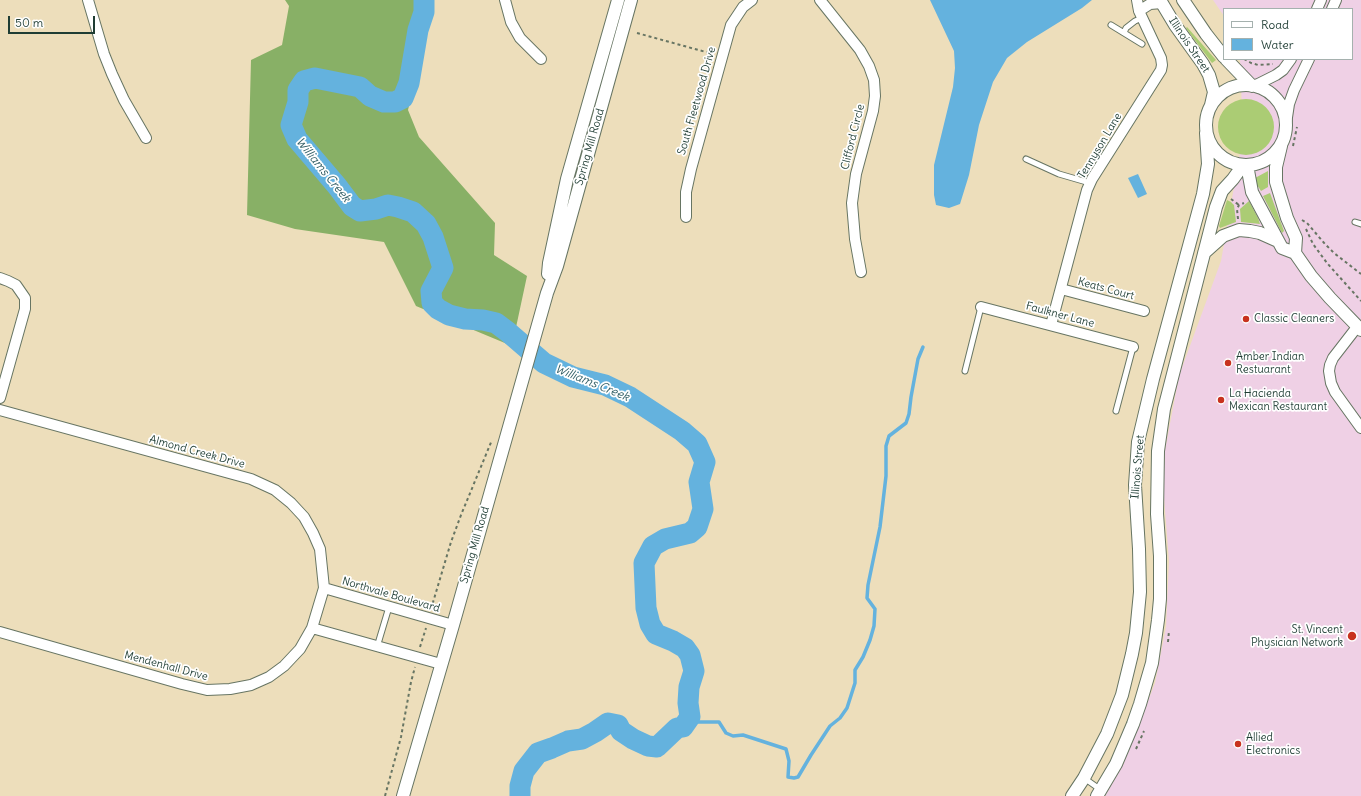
<!DOCTYPE html>
<html>
<head>
<meta charset="utf-8">
<style>
  body { margin:0 }
  #map { position:relative; width:1361px; height:796px; overflow:hidden; background:#eddebb; font-family:Delius,sans-serif }
  canvas { display:block }
  .legend { position:absolute; left:1223px; top:8px; width:130px; height:52px; box-sizing:border-box; background:#fff; border:1px solid #a5b1ae; margin:0; padding:5px 7px; list-style:none; font-size:12px; color:#1f3d34 }
  .legend li { display:flex; align-items:center; gap:8px; height:20px }
  .legend b { width:20px; border:1px solid #a5b1ae }
  .scale { position:absolute; left:8px; top:16px; width:87px; height:18px; box-sizing:border-box; border:2px solid #1f3d34; border-top:0; padding-left:5px; font-size:12px; line-height:14px; white-space:nowrap; color:#1f3d34; -webkit-text-stroke:3px #fff; paint-order:stroke }
</style>
</head>
<body>
<div id="map">
<canvas width="1361" height="796"></canvas>
<ul class="legend">
<li><b style="height:5px;background:#fff"></b>Road</li>
<li><b style="height:11px;background:#64b2de"></b>Water</li>
</ul>
<div class="scale">50 m</div>
</div>
<script>
const ctx = document.querySelector('canvas').getContext('2d');
ctx.lineJoin = 'round';
function paint(path, color) { ctx.fillStyle = color; ctx.fill(path, 'evenodd'); }
const poly = rows => new Path2D(rows.map(r => 'M' + r).join(''));
function strokePath(path, color, width, dash) { ctx.strokeStyle = color; ctx.lineWidth = width; ctx.lineCap = dash ? 'butt' : 'round'; ctx.setLineDash(dash || []); ctx.stroke(path); }
function drawText(font, color, halo, rows, align = 'center') {
  ctx.font = font + ' Delius,sans-serif'; ctx.lineWidth = 3.5; ctx.setLineDash([]); ctx.textBaseline = 'middle'; ctx.strokeStyle = halo; ctx.fillStyle = color; for (const [text, x, y, turn = 0] of rows) {
    ctx.save(); ctx.translate(x, y); ctx.rotate((+turn || 0) * Math.PI / 180); ctx.textAlign = isNaN(turn) ? turn : align; if (halo) ctx.strokeText(text, 0, 0); ctx.fillText(text, 0, 0); ctx.restore();
  }
}
const built = poly([
  [1213,0,1361,0,1361,796,1105,796,1123,765,1155,683,1166,627,1169,561,1163,485,1165,450,1179,376,1221,261,1243,136,1240,59,1352,59,1352,9,1224,9,1224,16]
]);
const green = poly([
  [1187,27,1216,60,1212,63,1188,31,1186,28],
  '1218 127a28 28 0 1 1 56 0a28 28 0 1 1-56 0Z',
  [1268,171,1268,187,1261,191,1254,180,1255,178],
  [1270,193,1284,231,1282,233,1263,196],
  [1227,200,1231,202,1234,205,1236,222,1220,228,1219,226],
  [1249,201,1258,218,1260,224,1241,222,1240,209]
]);
const forest = poly([
  [285,0,430,0,432,12,408,110,419,137,495,223,494,255,527,276,512,346,416,306,384,242,295,229,247,215,251,60,282,45,289,6]
]);
const water = poly([
  [930,0,1092,0,1082,8,1027,42,1007,58,993,82,979,125,969,175,960,204,949,208,936,205,934,195,934,165,953,87,955,68,954,51],
  [1138,174,1147,194,1138,198,1128,178]
]);
const stream = poly([
  [686,722,719,722,726,733,733,736,743,735,786,749,789,761,788,777,794,778,798,777,811,755,830,726,840,718,847,708,855,683,855,670,863,657,870,640,874,626,875,609,867,598,868,585,880,527,886,476,886,446,889,436,906,423,909,414,911,397,918,359,923,347]
]);
const river = poly([
  [424,0,424,12,418,30,409,83,403,98,395,102,384,102,370,96,360,87,315,78,304,81,298,90,298,102,291,125,297,139,337,186,352,206,360,211,376,209,388,205,398,207,413,212,426,224,433,237,443,268,431,291,432,303,438,309,449,315,465,319,483,320,496,323,508,332,544,363,573,377,605,385,630,397,682,431,697,444,705,462,699,482,703,509,697,527,690,533,665,539,653,546,644,563,646,608,650,624,656,634,673,641,685,648,690,655,694,671,689,687,688,703,690,717,683,727,677,728,657,747,648,746,633,739,621,731,618,725,608,723,595,732,582,739,568,741,552,748,538,753,524,771,520,786,520,796]
]);
const path = poly([
  [637,33,713,54],
  [1244,59,1251,63,1258,65,1273,64],
  [1293,146,1297,127],
  [1231,199,1239,205],
  [1238,219,1237,209,1239,205,1244,203],
  [1302,220,1307,223,1325,244,1334,253,1361,274],
  [1306,229,1313,244,1327,263,1361,301],
  [431,609,451,542,461,515,492,440],
  [1168,642,1169,631],
  [420,647,426,628],
  [1136,749,1144,731],
  [385,796,401,737,411,682,415,667]
]);
const service = poly([
  [1111,25,1142,44],
  [1124,33,1126,28,1135,21,1142,18],
  [1026,159,1059,174,1090,183],
  [1355,222,1361,224],
  [965,371,981,307],
  [1116,411,1133,347],
  [377,647,389,607],
  [1084,778,1101,790]
]);
const minor = poly([
  [88,0,104,54,112,74,124,100,146,138],
  [505,0,511,22,520,38,541,59],
  [820,0,860,50,869,66,874,80,875,96,873,111,856,174,852,203,855,239,861,272],
  [1317,9,1321,0],
  [1332,9,1336,0],
  [1139,11,1150,4,1162,3],
  [1254,86,1276,75,1283,70,1291,59],
  [1286,124,1289,104,1294,90,1309,59],
  [686,217,686,192,691,169,731,25,743,7,752,0],
  [0,278,8,281,16,285,25,298,25,309,0,398],
  [1061,289,1144,311],
  [981,307,1133,347],
  [1051,325,1087,190,1092,179,1161,70,1162,65,1161,58,1139,11,1137,0],
  [1357,327,1333,358,1330,365,1329,371,1331,383,1335,392,1361,428],
  [0,410,251,479,275,490,291,503,304,517,313,533,320,549,324,588,312,628,300,649,284,666,269,677,251,685,230,689,207,690,182,684,0,632],
  [324,588,453,625],
  [312,628,441,664]
]);
const tertiary = poly([
  [1160,0,1175,25,1203,64,1209,75,1214,92,1211,105],
  [1183,0,1206,34,1224,57],
  [1226,59,1252,86],
  '1206 125a40 40 0 1 1 80 0a40 40 0 1 1-80 0Z',
  [1281,146,1276,167,1276,182,1287,218,1296,238,1295,253],
  [1247,165,1252,192,1282,248,1295,253,1311,276,1330,298,1361,330],
  [1204,253,1223,236,1239,230,1250,231,1260,233,1278,241],
  [548,274,549,263,567,179,618,0],
  [403,796,453,625,547,293,557,266,631,0],
  [1072,796,1084,778,1107,734,1122,695,1132,654,1136,633,1140,592,1139,549,1135,485,1138,442,1153,379,1203,194,1208,164,1206,133],
  [1097,796,1116,764,1133,724,1140,704,1152,663,1158,620,1160,599,1160,556,1157,514,1158,451,1164,409,1216,207,1222,191,1233,179,1243,165]
]);
const markers = [
  [1246,319,4,"#c8321e"],
  [1228,363,4,"#c8321e"],
  [1221,400,4,"#c8321e"],
  [1352,636,5,"#c8321e"],
  [1238,744,4,"#c8321e"]
];
const streetNames = [
  ["Illinois Street",1189,45,56],
  ["South Fleetwood Drive",697,101,-74],
  ["Clifford Circle",853,137,-76],
  ["Tennyson Lane",1100,146,-59],
  ["Spring Mill Road",590,147,-74],
  ["Keats Court",1106,289,15],
  ["Faulkner Lane",1060,315,15],
  ["Almond Creek Drive",197,452,15],
  ["Illinois Street",1138,467,-85],
  ["Spring Mill Road",475,545,-74],
  ["Northvale Boulevard",391,595,16],
  ["Mendenhall Drive",166,666,15]
];
const poiNames = [
  ["Classic Cleaners",1254,319],
  ["Amber Indian",1236,357],
  ["Restuarant",1236,370],
  ["La Hacienda",1229,394],
  ["Mexican Restaurant",1229,407],
  ["St. Vincent",1343,630,"right"],
  ["Physician Network",1343,643,"right"],
  ["Allied",1246,738],
  ["Electronics",1246,751]
];
const waterNames = [
  ["Williams Creek",323,170,51],
  ["Williams Creek",592,383,22]
];
paint(built, '#efd0e5');
paint(green, '#abcc74');
paint(forest, '#88b066');
paint(water, '#64b2de');
strokePath(stream, '#64b2de', 3.5);
strokePath(river, '#64b2de', 21);
strokePath(service, '#677563', 7);
strokePath(minor, '#677563', 12);
strokePath(tertiary, '#677563', 14);
strokePath(path, '#677563', 2, [3, 3]);
strokePath(service, '#fff', 5);
strokePath(minor, '#fff', 10);
strokePath(tertiary, '#fff', 12);
for (const [x, y, r, color] of markers) { const dot = new Path2D(); dot.arc(x, y, r, 0, 2 * Math.PI); ctx.fillStyle = color; ctx.fill(dot); strokePath(dot, '#fff', 1.5); }
drawText('11px', '#1f3d34', '#fff', streetNames);
drawText('11px', '#1f3d34', '#fff', poiNames, 'left');
drawText('italic 12px', '#346067', '#fff', waterNames);
</script>
</body>
</html>
